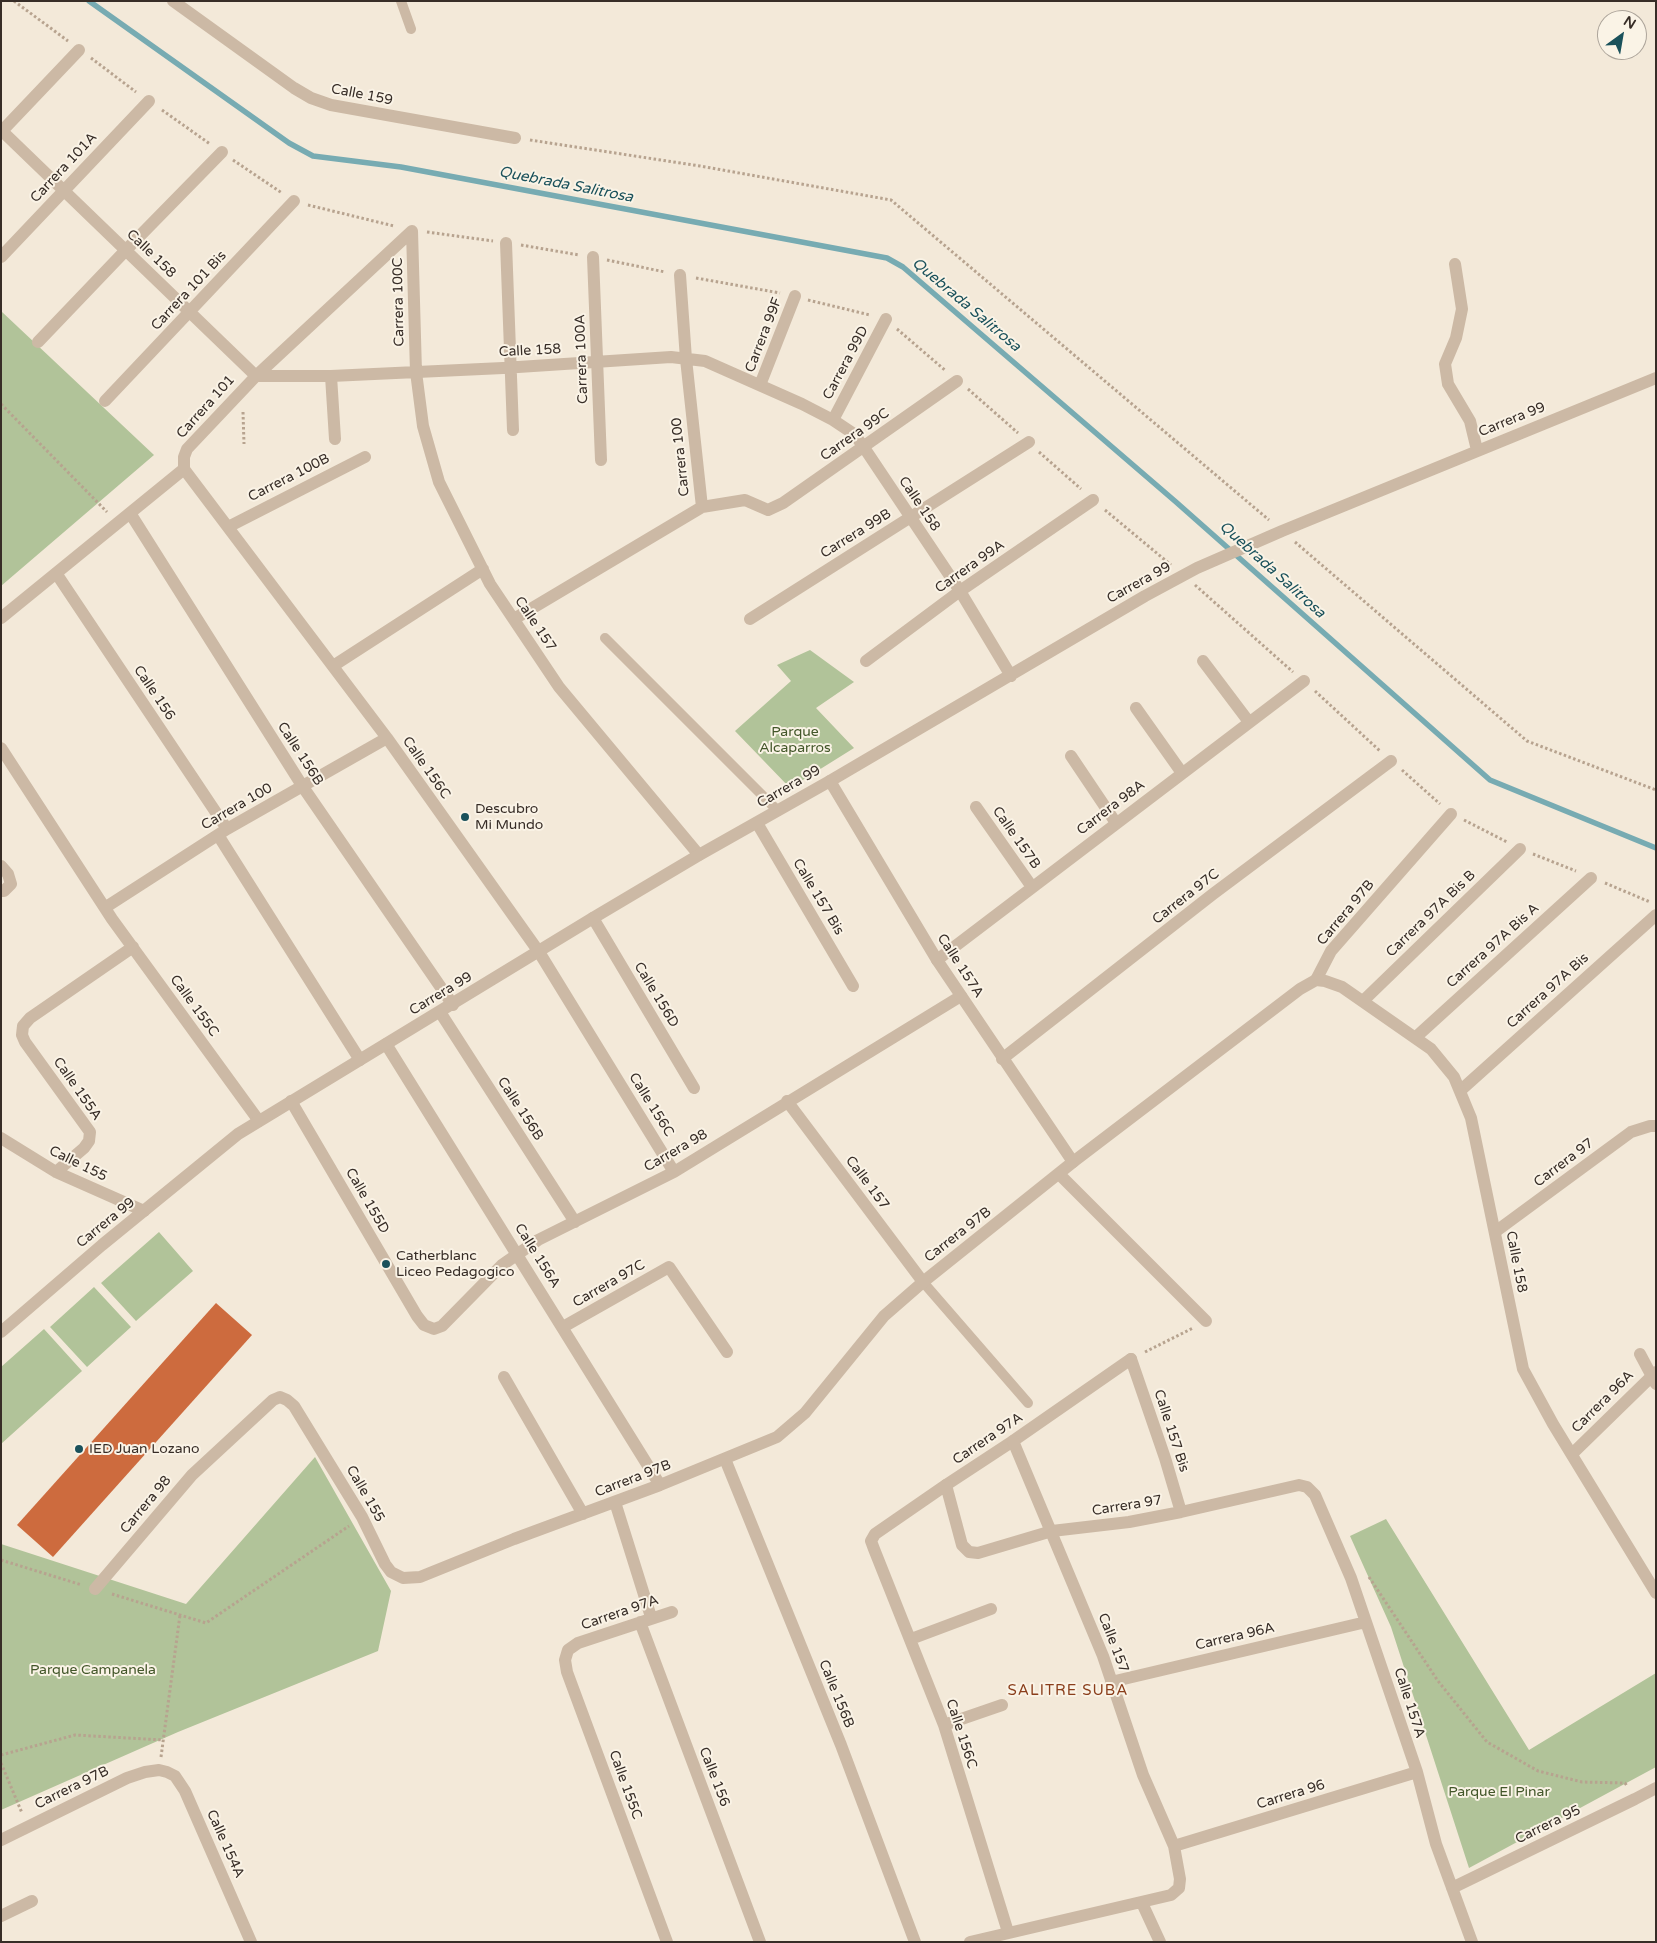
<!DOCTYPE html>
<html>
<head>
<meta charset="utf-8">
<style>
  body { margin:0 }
  #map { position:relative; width:1657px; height:1943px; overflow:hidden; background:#f3e9d9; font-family:"Varela Round",sans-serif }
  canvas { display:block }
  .frame { position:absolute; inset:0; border:2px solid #372d27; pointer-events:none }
  .north { position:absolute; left:1597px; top:10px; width:50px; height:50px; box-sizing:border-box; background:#faf3e6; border:1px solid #aca49a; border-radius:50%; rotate:32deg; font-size:14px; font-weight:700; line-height:20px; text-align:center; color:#372d27 }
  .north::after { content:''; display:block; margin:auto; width:18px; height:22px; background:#1a515b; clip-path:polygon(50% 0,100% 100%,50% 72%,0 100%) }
</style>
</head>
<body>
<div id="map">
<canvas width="1657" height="1943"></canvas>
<div class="frame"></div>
<div class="north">N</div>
</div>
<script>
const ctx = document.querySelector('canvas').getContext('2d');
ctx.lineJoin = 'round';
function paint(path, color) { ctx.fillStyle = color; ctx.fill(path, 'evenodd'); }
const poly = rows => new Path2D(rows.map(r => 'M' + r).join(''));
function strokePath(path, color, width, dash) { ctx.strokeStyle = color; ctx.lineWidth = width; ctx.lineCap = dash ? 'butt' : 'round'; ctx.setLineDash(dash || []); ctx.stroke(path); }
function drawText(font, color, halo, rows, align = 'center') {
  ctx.font = font + ' "Varela Round",sans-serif'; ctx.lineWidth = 4; ctx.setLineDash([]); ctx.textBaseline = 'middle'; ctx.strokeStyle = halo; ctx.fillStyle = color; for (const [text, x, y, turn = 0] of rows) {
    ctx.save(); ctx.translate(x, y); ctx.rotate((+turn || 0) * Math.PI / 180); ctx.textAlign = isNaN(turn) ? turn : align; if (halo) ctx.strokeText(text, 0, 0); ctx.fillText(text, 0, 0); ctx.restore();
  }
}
const green = poly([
  [1,311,154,455,1,586],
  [810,650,854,682,816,708,854,748,790,788,735,731,791,681,777,665],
  [159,1232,193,1271,136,1321,101,1283],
  [94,1287,131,1327,87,1367,50,1327],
  [44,1329,82,1371,1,1444,1,1367],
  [315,1457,391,1591,378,1651,178,1732,1,1810,1,1544,186,1604],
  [1386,1519,1529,1750,1656,1673,1656,1767,1469,1868,1391,1627,1350,1536]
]);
const stream = poly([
  [89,1,289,143,313,156,401,167,887,258,903,267,1176,502,1490,780,1656,848]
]);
const building = poly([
  [216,1303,252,1335,53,1557,17,1525]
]);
const path = poly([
  [14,1,68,41],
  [91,58,136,92],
  [162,110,210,144],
  [530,140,700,166,891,200,1269,520],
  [233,160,282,193],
  [308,205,394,226],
  [427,232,493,241],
  [521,245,579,255],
  [607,260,665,272],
  [696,278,780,293],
  [808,300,870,315],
  [897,329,946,371],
  [968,389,1018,433],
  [1,404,107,512],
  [243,412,244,444],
  [1039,452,1081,489],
  [1105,510,1171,565],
  [1295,542,1527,741,1656,790],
  [1195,585,1293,672],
  [1315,691,1380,751],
  [1402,770,1440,804],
  [1464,820,1507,842],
  [1533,854,1576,871],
  [1605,883,1650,902],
  [1145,1352,1193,1328],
  [1,1560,82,1585],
  [1369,1577,1438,1681,1487,1742,1538,1771,1582,1782,1625,1783,1627,1786],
  [112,1594,206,1623,349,1526],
  [1,1755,75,1735,163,1740],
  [161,1757,180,1615],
  [1,1763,22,1813]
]);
const service = poly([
  [401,1,411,29],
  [605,638,778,811],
  [923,1282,1028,1403]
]);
const pedestrian = poly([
  [946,1485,1013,1441,1131,1359],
  [1,1916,32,1901]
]);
const minor = poly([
  [173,1,294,88,311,98,331,105,515,138],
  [1,130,256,376,331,376,503,368,671,357,705,361,802,404,833,420,854,434,863,446,960,591,1011,676],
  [1,132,79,50],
  [412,231,416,372,423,426,439,482,490,584,559,687,699,855],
  [506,243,513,430],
  [1,257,149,101],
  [593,257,601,460],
  [1455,264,1462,309,1456,338,1445,364,1448,384,1470,421,1477,450],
  [680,275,686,359,702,507],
  [38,342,126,250,222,152],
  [331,376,335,439],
  [760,385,795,296],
  [105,401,294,201],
  [833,420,886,319],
  [184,469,387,738,539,952,674,1172],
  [184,469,184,457,187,449,256,376,412,231],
  [130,513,303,787,453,1005],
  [228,527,365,457],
  [56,573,227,829],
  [1,618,184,469],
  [514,619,702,507,745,500,768,510,783,503,957,381],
  [750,619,1029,442],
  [866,661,960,591,1093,500],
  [1203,661,1249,722],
  [333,666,483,569],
  [1136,708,1182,773],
  [1,748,112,919,259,1121],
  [1071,756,1116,823],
  [830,781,1145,596,1197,568,1282,531,1656,378],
  [976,807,1032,887],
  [757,823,853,986],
  [218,835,360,1060],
  [1,866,8,874,11,884,4,891,1,891],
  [106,907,227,829,387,738],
  [593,918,694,1088],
  [937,960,1304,681],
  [1316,980,1331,951,1451,814],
  [1363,1001,1520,849],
  [440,1012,575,1222],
  [1416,1037,1591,878],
  [386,1044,660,1485],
  [1002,1059,1213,894,1391,761],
  [1461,1090,1656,915],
  [291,1101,417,1316,424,1325,434,1329,442,1326,502,1265,538,1240,674,1172,961,996],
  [787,1101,923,1282],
  [1,1138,56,1172,144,1211],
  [56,1172,84,1148,89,1141,90,1132,25,1042,22,1035,23,1026,30,1018,133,947],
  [1059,1174,1206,1321],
  [1495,1232,1631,1132,1650,1126,1656,1126],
  [563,1327,669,1267,727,1352],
  [1640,1354,1656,1384],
  [1131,1359,1165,1458,1181,1512],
  [504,1377,583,1514],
  [1572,1454,1656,1372],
  [725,1459,841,1745,915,1942],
  [615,1502,651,1617],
  [95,1589,192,1475,273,1400,280,1397,287,1400,294,1406,362,1517,385,1564,391,1572,403,1578,420,1577,514,1539,660,1485,777,1437,805,1413,884,1316,923,1282,1073,1162],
  [640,1622,760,1942],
  [911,1639,991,1609],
  [1111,1682,1366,1622],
  [944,1725,1002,1705],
  [1174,1846,1417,1772],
  [1452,1888,1635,1799,1656,1788],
  [1142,1903,1160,1942],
  [1008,1932,944,1725,874,1549,871,1541,875,1534,946,1485,962,1545,969,1552,978,1553,1052,1531,1129,1522,1181,1512,1299,1485,1307,1487,1315,1495,1351,1578,1417,1772,1436,1844,1472,1942],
  [667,1942,567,1672,565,1660,568,1650,578,1643,672,1612],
  [970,1942,1171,1895,1179,1888,1180,1879,1174,1846,1143,1775,1103,1656,1013,1441]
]);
const tertiary = poly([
  [1,1332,102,1245,238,1134,593,918,699,855,830,781,937,960,1073,1162,1300,989,1316,980,1325,981,1342,987,1431,1049,1454,1077,1471,1118,1523,1369,1553,1424,1656,1593],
  [1,1840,127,1778,145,1772,159,1770,167,1772,175,1776,185,1791,251,1942]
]);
const markers = [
  [465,817,5,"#1a515b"],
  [386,1264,5,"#1a515b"],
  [79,1449,5,"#1a515b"]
];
const streetNames = [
  ["Calle 159",362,95,11],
  ["Carrera 101A",64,168,-47],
  ["Calle 158",151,254,44],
  ["Carrera 101 Bis",189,291,-47],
  ["Carrera 100C",399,302,-91],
  ["Carrera 99F",764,335,-69],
  ["Calle 158",530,351,-3],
  ["Carrera 100A",582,359,-92],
  ["Carrera 99D",846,363,-62],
  ["Carrera 101",206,407,-48],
  ["Carrera 99",1512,420,-22],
  ["Carrera 99C",855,435,-35],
  ["Carrera 100",681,457,-96],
  ["Carrera 100B",289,478,-27],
  ["Calle 158",919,504,56],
  ["Carrera 99B",856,534,-32],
  ["Carrera 99A",970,567,-35],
  ["Carrera 99",1139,583,-29],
  ["Calle 157",535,624,56],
  ["Calle 156",154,693,56],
  ["Calle 156B",300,754,57],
  ["Calle 156C",426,768,55],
  ["Carrera 99",789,787,-30],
  ["Carrera 100",237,807,-30],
  ["Carrera 98A",1111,808,-37],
  ["Calle 157B",1016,838,55],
  ["Calle 157 Bis",818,897,59],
  ["Carrera 97C",1186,897,-38],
  ["Carrera 97B",1346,913,-50],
  ["Carrera 97A Bis B",1431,914,-44],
  ["Carrera 97A Bis A",1493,946,-42],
  ["Calle 157A",960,966,57],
  ["Carrera 97A Bis",1548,991,-42],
  ["Carrera 99",441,994,-31],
  ["Calle 156D",656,995,59],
  ["Calle 155C",194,1006,54],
  ["Calle 155A",77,1089,55],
  ["Calle 156C",651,1105,58],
  ["Calle 156B",520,1109,57],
  ["Carrera 98",676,1151,-30],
  ["Carrera 97",1564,1163,-37],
  ["Calle 155",78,1164,26],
  ["Calle 157",867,1183,53],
  ["Calle 155D",367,1201,60],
  ["Carrera 99",106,1223,-39],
  ["Carrera 97B",958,1235,-38],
  ["Calle 156A",537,1256,58],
  ["Calle 158",1516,1262,79],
  ["Carrera 97C",609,1284,-30],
  ["Carrera 96A",1603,1402,-45],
  ["Calle 157 Bis",1171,1431,72],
  ["Carrera 97A",988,1439,-34],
  ["Carrera 97B",633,1479,-21],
  ["Calle 155",365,1494,60],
  ["Carrera 98",146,1505,-50],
  ["Carrera 97",1127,1506,-9],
  ["Carrera 97A",620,1613,-19],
  ["Carrera 96A",1235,1637,-13],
  ["Calle 157",1113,1643,69],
  ["Calle 156B",836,1694,68],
  ["Calle 157A",1409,1703,72],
  ["Calle 156C",961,1734,72],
  ["Calle 156",714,1777,69],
  ["Calle 155C",625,1785,70],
  ["Carrera 97B",72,1788,-26],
  ["Carrera 96",1291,1795,-17],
  ["Carrera 95",1548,1825,-26],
  ["Calle 154A",225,1844,66]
];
const parkNames = [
  ["Parque",795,732],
  ["Alcaparros",795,748],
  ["Parque Campanela",93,1670],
  ["Parque El Pinar",1499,1792]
];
const poiNames = [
  ["Descubro",475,809],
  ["Mi Mundo",475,825],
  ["Catherblanc",396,1256],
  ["Liceo Pedagogico",396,1272],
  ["IED Juan Lozano",89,1449]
];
const waterNames = [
  ["Quebrada Salitrosa",566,185,11],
  ["Quebrada Salitrosa",966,305,40],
  ["Quebrada Salitrosa",1272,570,42]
];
const neighbourhoodNames = [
  ["SALITRE SUBA",1068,1691]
];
paint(green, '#b1c399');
strokePath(stream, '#77abb2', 5.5);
paint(building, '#cd6b3e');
strokePath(path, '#b7a38f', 3, [2.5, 2.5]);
strokePath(service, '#ccb9a5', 10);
strokePath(pedestrian, '#ccb9a5', 12);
strokePath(minor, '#ccb9a5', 12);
strokePath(tertiary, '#ccb9a5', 12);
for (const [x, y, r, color] of markers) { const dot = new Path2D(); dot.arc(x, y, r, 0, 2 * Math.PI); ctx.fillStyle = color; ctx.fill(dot); strokePath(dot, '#faf3e6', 2); }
drawText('14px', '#372d27', '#faf3e6', streetNames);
drawText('14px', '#425629', '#faf3e6', parkNames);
drawText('14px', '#372d27', '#faf3e6', poiNames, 'left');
drawText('italic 15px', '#1a515b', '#faf3e6', waterNames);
ctx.letterSpacing = '1px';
drawText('15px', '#8a3e1b', '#faf3e6', neighbourhoodNames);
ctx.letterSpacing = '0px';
</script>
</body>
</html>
